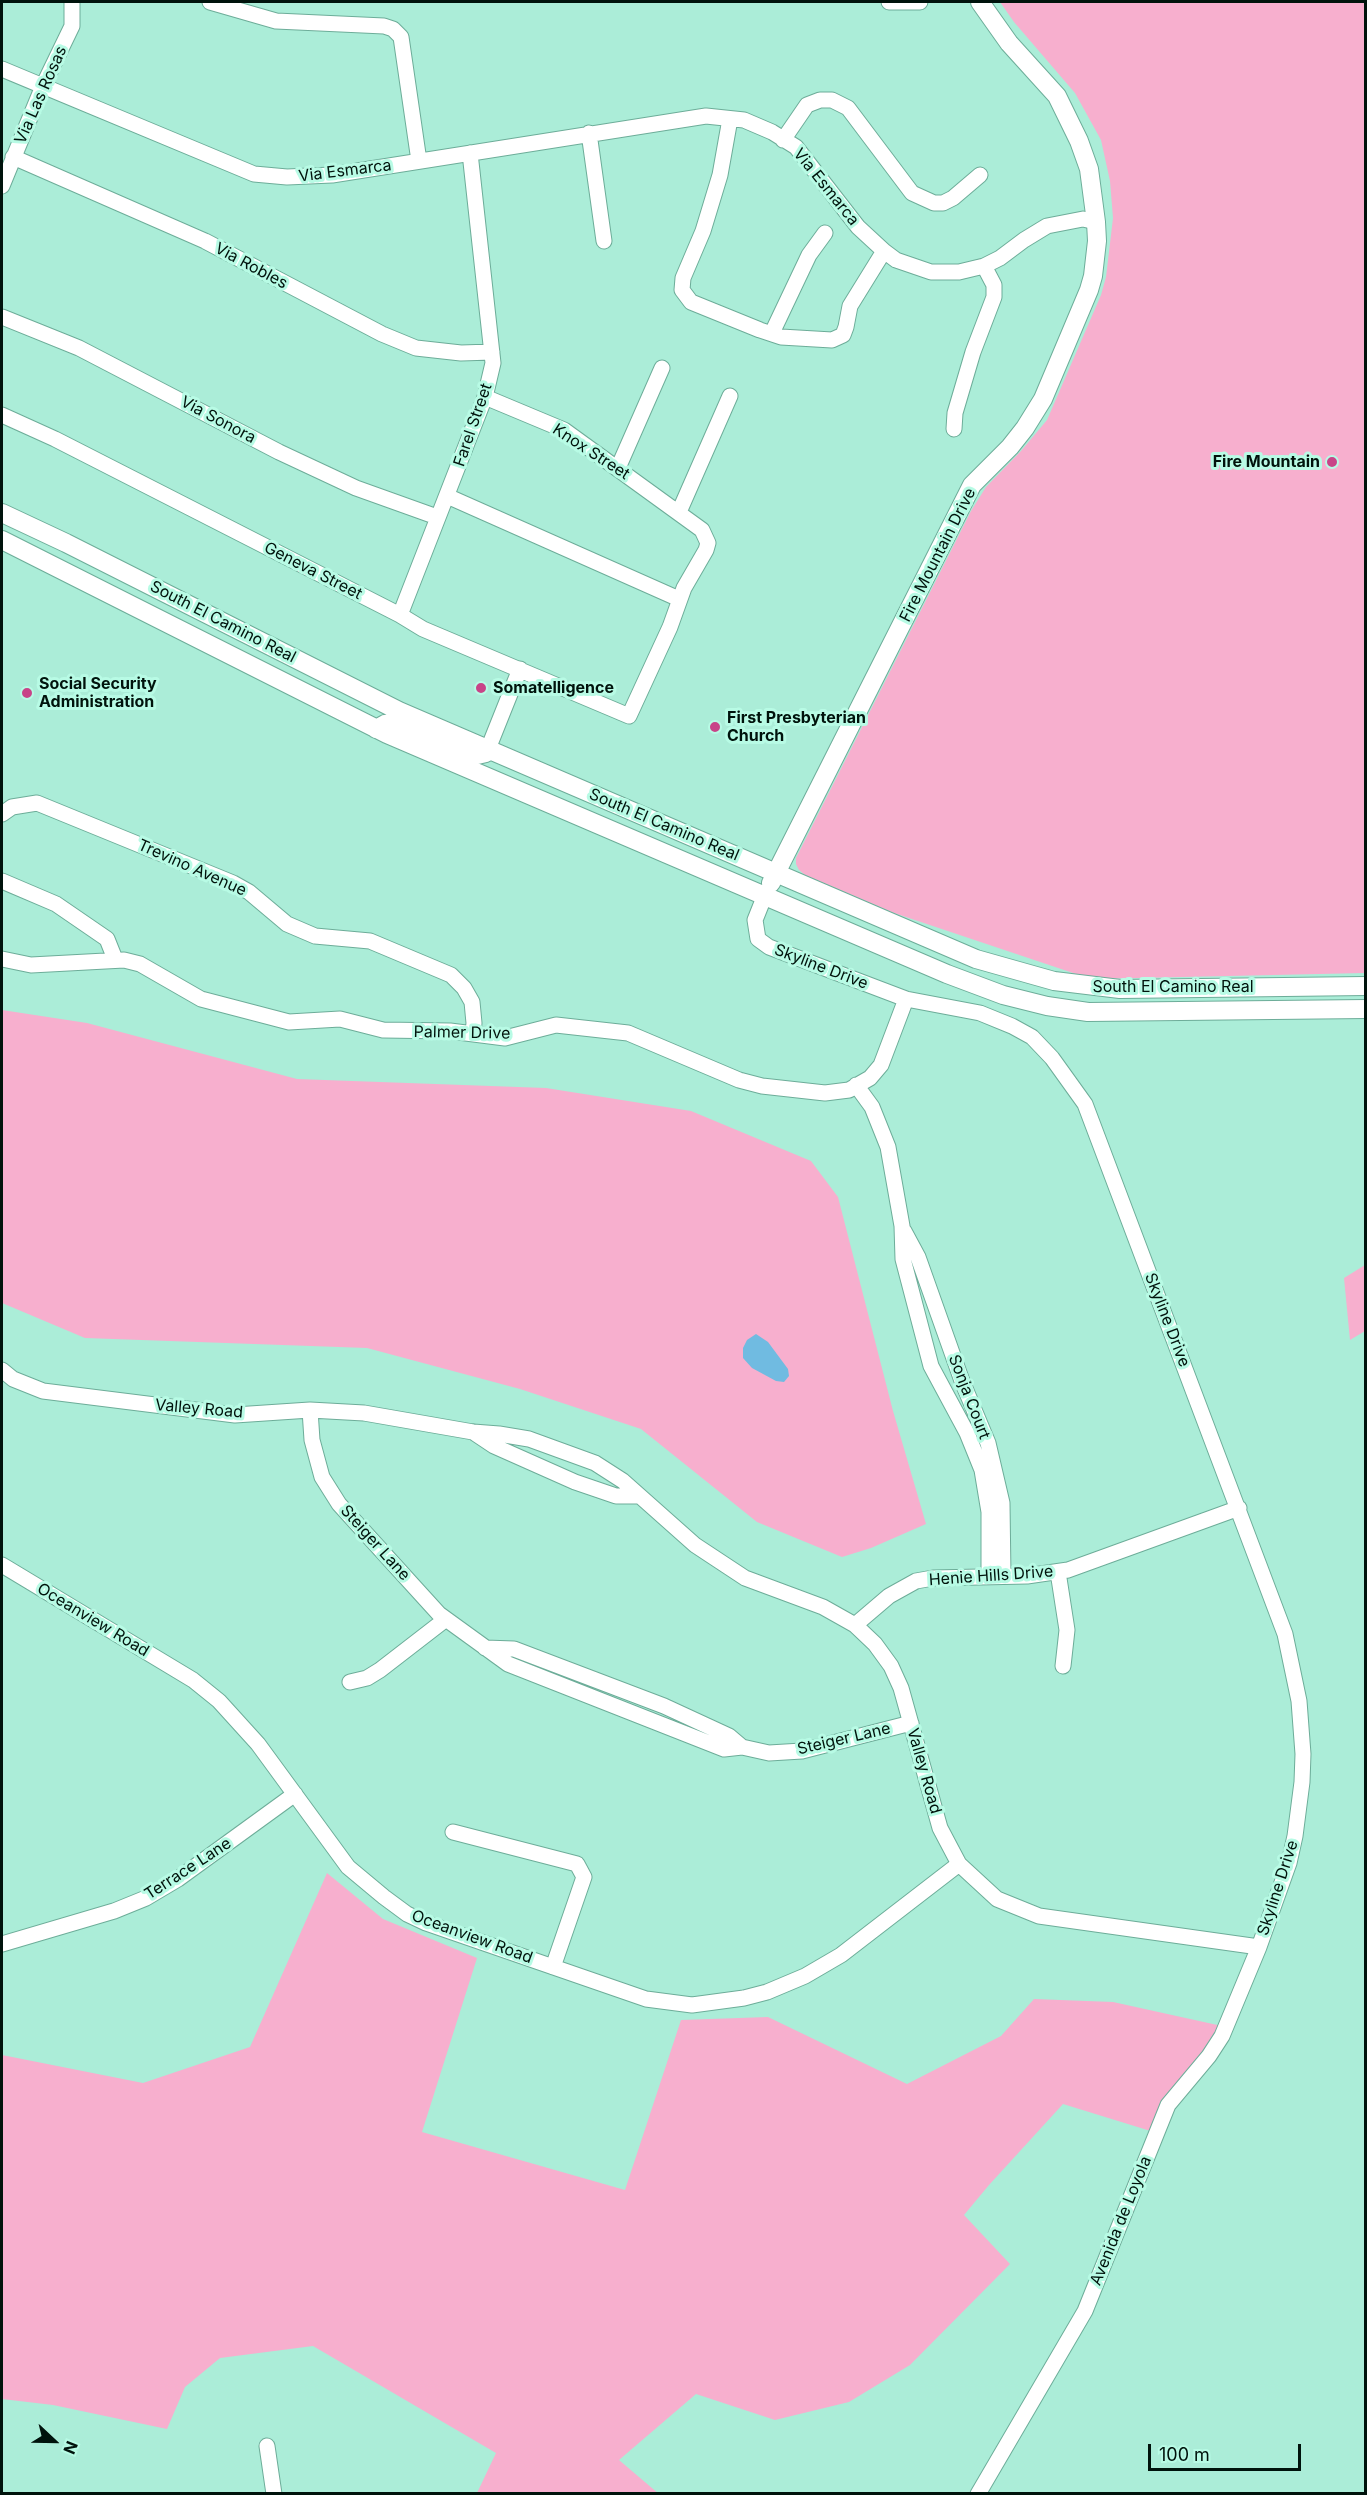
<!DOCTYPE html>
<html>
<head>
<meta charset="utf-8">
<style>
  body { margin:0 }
  #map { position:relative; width:1367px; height:2495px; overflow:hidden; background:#abedd8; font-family:Inter,sans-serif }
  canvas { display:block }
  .frame { position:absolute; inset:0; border:3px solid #00130c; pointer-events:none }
  .north { position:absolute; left:24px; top:2411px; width:60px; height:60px; -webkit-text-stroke:4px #b8fbe5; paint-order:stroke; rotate:112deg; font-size:16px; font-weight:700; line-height:24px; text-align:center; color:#00130c }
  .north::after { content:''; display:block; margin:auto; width:21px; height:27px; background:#00130c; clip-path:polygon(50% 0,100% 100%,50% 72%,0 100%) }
  .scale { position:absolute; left:1148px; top:2444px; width:153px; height:27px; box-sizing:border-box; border:3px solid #00130c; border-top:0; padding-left:8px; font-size:18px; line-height:21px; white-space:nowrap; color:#00130c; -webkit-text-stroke:4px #b8fbe5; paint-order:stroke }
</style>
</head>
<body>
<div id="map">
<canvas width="1367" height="2495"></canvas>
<div class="frame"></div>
<div class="north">N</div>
<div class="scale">100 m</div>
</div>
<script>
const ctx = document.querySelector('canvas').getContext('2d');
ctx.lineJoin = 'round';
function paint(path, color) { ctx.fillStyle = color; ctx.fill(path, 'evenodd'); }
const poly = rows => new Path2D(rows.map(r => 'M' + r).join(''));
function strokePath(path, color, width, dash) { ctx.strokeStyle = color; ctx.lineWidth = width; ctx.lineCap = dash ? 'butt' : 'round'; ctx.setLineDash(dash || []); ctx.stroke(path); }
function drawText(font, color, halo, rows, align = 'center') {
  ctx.font = font + ' Inter,sans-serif'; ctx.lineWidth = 6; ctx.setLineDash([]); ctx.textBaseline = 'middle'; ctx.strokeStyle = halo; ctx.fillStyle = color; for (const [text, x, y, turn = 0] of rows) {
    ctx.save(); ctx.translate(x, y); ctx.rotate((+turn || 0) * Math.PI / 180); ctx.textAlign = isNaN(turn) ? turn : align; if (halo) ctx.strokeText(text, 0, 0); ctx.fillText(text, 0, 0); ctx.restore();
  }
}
const green = poly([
  [1000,2,1365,2,1365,973,1091,979,894,913,805,875,799,870,796,864,796,858,971,511,986,487,1021,451,1047,420,1101,295,1106,277,1113,218,1110,181,1101,140,1075,93,1014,22],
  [2,1010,87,1023,297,1079,546,1088,691,1111,811,1161,838,1197,893,1411,926,1524,871,1548,842,1557,757,1522,641,1429,520,1389,367,1348,85,1338,2,1303],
  [1365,1265,1365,1331,1350,1340,1344,1278],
  [327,1873,383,1919,477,1958,422,2132,625,2190,681,2020,768,2017,907,2084,1001,2036,1034,1999,1113,2002,1231,2028,1157,2133,1063,2104,989,2185,964,2215,1010,2264,910,2365,849,2402,775,2420,696,2394,619,2460,659,2494,477,2493,496,2453,313,2346,220,2358,185,2387,167,2429,53,2405,2,2399,2,2055,143,2083,250,2047]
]);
const water = poly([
  [756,1334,768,1342,788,1369,789,1376,784,1382,776,1381,752,1368,743,1358,743,1348,747,1340]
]);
const minor = poly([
  [210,2,276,21,384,26,393,29,401,37,419,161],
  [889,2,920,2],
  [2,69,254,174,287,177,332,175,706,116,744,120,772,132,796,147,858,227,884,251,896,260,931,272,959,272,984,266,1000,258,1024,240,1047,226,1083,219,1096,222],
  [730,119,720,175,703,231,683,278,682,290,691,302,760,330,781,337,832,340,843,335,846,327,850,306,884,251],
  [589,133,604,241],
  [783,140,807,105,820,100,832,100,848,108,912,193,934,203,943,203,953,198,980,175],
  [13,157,205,241,382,334,416,348,461,353,492,352],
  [2,186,43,86,72,26,72,2],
  [2,317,79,348,279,452,356,488,437,517],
  [772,333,809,255,825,233],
  [2,415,55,439,400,615,423,629,629,716,670,627,684,588,706,550,708,543,702,530,564,430,485,397],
  [954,429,955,413,973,352,994,297,994,285,984,266],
  [618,468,662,368],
  [447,496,679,599],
  [679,512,730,396],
  [400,615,485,397,493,363,470,153],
  [488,749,520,669],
  [2,814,12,807,37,803,233,883,249,892,287,924,315,936,370,941,451,975,464,988,472,1002,474,1023,473,1034],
  [2,881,56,904,107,939,115,959],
  [765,895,755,920,758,939,769,947,906,999,980,1013,1012,1026,1032,1037,1052,1058,1085,1104,1285,1634,1299,1701,1303,1754,1302,1782,1295,1836,1289,1863,1259,1947,1222,2036,1209,2056,1168,2105,1085,2311,978,2494],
  [2,959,31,965,124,960,140,964,201,999,289,1022,340,1019,383,1030,450,1031,505,1038,556,1025,628,1033,739,1080,762,1086,825,1093,849,1090,870,1078,881,1065,906,999],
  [856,1085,872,1107,888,1147,902,1226,903,1259,931,1366,967,1433,982,1470,989,1512,989,1577],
  [904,1231,918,1257,962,1381,988,1443,1002,1503,1003,1576],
  [2,1370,13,1379,43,1391,235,1415,310,1410,364,1413,473,1432,499,1434,529,1439,595,1463,623,1481,695,1545,745,1578,823,1607,855,1625,875,1644,891,1666,901,1688,940,1828,959,1864,997,1899,1039,1916,1259,1947],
  [310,1410,312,1440,322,1477,339,1504,439,1614,508,1664,724,1749,742,1747,769,1753,802,1751,911,1723],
  [473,1432,494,1446,575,1482,616,1496,639,1496],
  [2,1565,193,1680,219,1701,258,1744,348,1867,384,1897,407,1914,426,1923,646,1999,692,2005,744,1998,767,1992,805,1976,841,1955,959,1864],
  [1058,1572,1067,1630,1063,1666],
  [855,1625,889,1596,916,1581,933,1578,1027,1576,1068,1570,1239,1508],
  [485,1648,514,1649,664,1706,729,1736,742,1747],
  [350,1682,367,1678,380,1670,446,1619],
  [453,1832,577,1864,584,1877,553,1967],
  [2,1944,114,1911,146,1898,178,1879,295,1794],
  [267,2446,274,2494]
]);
const major = poly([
  [2,513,66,543,399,711,976,959,1054,981,1120,989,1366,986],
  [2,540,387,734,947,974,1003,995,1047,1006,1088,1012,1366,1009],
  [376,729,385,724,394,723,462,752,473,756,486,753],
  [771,883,972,485,1010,447,1025,428,1043,399,1089,290,1093,276,1097,241,1096,222,1089,169,1079,141,1057,96,1009,43,980,2]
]);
const markers = [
  [1332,462,6,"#c84488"],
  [481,688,6,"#c84488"],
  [27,693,6,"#c84488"],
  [715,727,6,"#c84488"]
];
const streetNames = [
  ["Via Las Rosas",41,95,-66],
  ["Via Esmarca",345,171,-7],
  ["Via Esmarca",826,187,51],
  ["Via Robles",251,266,28],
  ["Via Sonora",218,420,28],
  ["Farel Street",473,425,-71],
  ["Knox Street",591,452,33],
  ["Fire Mountain Drive",938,555,-63],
  ["Geneva Street",313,571,27],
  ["South El Camino Real",223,622,27],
  ["South El Camino Real",664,825,23],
  ["Trevino Avenue",192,868,24],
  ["Skyline Drive",821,967,21],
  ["South El Camino Real",1173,987],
  ["Palmer Drive",462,1033,1],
  ["Skyline Drive",1167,1320,69],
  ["Sonja Court",969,1397,69],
  ["Valley Road",199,1409,5],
  ["Steiger Lane",375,1543,48],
  ["Henie Hills Drive",991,1576,-4],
  ["Oceanview Road",93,1620,31],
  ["Steiger Lane",844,1739,-13],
  ["Valley Road",924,1771,74],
  ["Terrace Lane",188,1869,-33],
  ["Skyline Drive",1278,1888,-72],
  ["Oceanview Road",472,1937,20],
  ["Avenida de Loyola",1121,2221,-68]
];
const poiNames = [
  ["Fire Mountain",1320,462,"right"],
  ["Social Security",39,684],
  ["Administration",39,702],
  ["Somatelligence",493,688],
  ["First Presbyterian",727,718],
  ["Church",727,736]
];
paint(green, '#f7afce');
paint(water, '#70bbe1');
strokePath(minor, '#6dad99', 17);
strokePath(major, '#6dad99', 20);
strokePath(minor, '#fff', 15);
strokePath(major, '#fff', 18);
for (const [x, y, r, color] of markers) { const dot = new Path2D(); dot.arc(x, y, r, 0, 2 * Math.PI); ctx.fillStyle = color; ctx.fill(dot); strokePath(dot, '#b8fbe5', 2); }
drawText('16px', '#00130c', '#b8fbe5', streetNames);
drawText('bold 16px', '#00130c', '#b8fbe5', poiNames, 'left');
</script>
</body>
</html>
